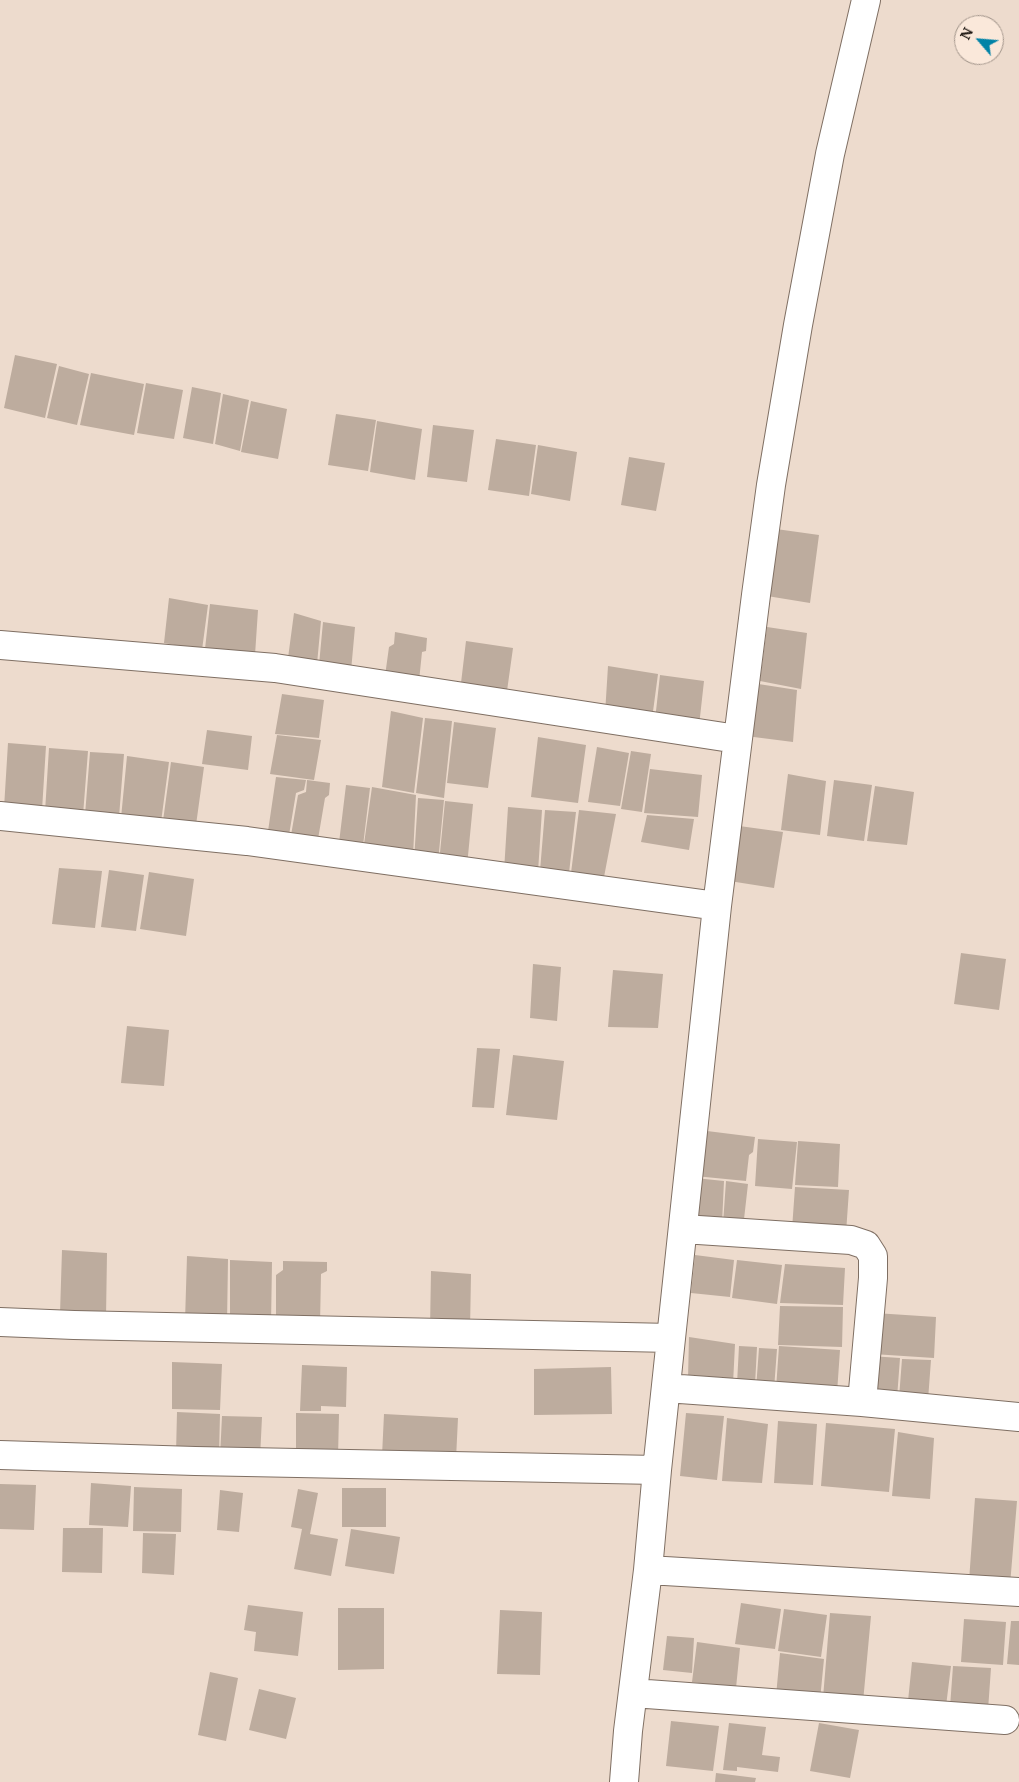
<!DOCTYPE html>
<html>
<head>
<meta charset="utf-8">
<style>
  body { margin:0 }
  #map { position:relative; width:1019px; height:1782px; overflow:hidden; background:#eddbcd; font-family:Merriweather,serif }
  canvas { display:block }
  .north { position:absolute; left:954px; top:15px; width:50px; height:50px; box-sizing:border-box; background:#fae8da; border:1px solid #a09389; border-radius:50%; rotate:297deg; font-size:14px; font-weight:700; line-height:20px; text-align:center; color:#1a140f }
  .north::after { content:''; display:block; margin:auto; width:18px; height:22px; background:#0183a7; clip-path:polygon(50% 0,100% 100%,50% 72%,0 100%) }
</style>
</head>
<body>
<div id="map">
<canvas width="1019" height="1782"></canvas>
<div class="north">N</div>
</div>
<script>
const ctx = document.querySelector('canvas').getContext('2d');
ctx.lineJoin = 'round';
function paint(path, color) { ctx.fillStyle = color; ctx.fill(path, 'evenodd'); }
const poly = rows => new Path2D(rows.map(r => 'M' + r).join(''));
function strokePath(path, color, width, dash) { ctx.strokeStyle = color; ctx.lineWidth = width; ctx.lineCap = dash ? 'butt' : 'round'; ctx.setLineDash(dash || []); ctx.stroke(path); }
const building = poly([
  [15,355,57,364,45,418,4,408],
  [59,366,89,374,77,425,47,418],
  [91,373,144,384,134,435,80,425],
  [146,383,183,390,174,439,137,433],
  [192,387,221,393,213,444,183,438],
  [223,394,249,400,240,451,215,444],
  [251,401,287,409,278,459,241,452],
  [336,414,376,420,368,471,328,465],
  [377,421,422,429,415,480,370,472],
  [433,425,474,430,467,482,427,477],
  [496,439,536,445,529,496,488,490],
  [538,445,577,452,570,501,531,494],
  [629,457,665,463,656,511,621,505],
  [769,528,819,535,810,603,761,595],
  [169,598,208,605,202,650,164,643],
  [210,604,258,610,255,655,205,649],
  [294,613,321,621,317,664,288,658],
  [323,622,355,627,351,671,319,665],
  [767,627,807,633,801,689,760,681],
  [395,632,427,638,426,651,422,652,419,681,385,676,389,647,394,644],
  [466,641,513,648,507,691,461,683],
  [608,666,658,674,652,719,605,714],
  [660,675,704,681,699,726,655,720],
  [752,683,797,690,793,742,746,736],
  [282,694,324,700,319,738,275,734],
  [391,711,423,718,414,793,382,787],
  [425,718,452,721,444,798,416,793],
  [454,722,496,728,488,788,447,783],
  [207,730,252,736,248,770,202,764],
  [277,735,321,740,314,780,270,774],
  [538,737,586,745,578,803,531,797],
  [8,743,46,746,42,810,4,808],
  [597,747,629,753,620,806,588,802],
  [49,748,88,751,83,815,45,812],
  [631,751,651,754,642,812,621,809],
  [90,752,124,754,119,817,85,815],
  [127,756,169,762,161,822,121,818],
  [171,762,204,767,196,825,163,821],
  [650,769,702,775,698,817,644,813],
  [788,774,826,781,820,835,781,830],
  [276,777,306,780,304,790,296,793,288,841,267,838],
  [307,780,330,783,329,795,325,798,317,845,290,841,298,795,306,792],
  [834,780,872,785,864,841,827,836],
  [346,785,370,788,362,854,338,851],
  [875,786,914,792,907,845,867,841],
  [372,787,416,795,413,856,363,851],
  [418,798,444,800,438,862,414,860],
  [445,801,473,804,467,866,439,863],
  [508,807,542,810,538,872,504,871],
  [545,810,576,812,569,873,540,871],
  [579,810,616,814,604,877,571,873],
  [647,815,694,819,689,850,641,842],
  [732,825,783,832,774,888,723,880],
  [59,868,102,871,95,928,52,924],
  [109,870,144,875,136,931,101,927],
  [149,872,194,879,186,936,140,929],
  [961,953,1006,959,999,1010,954,1004],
  [533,964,561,967,557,1021,530,1018],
  [613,970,663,974,658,1028,608,1027],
  [127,1026,169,1030,164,1086,121,1083],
  [477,1048,500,1049,494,1108,472,1107],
  [513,1055,564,1061,557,1120,506,1115],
  [699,1130,755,1137,753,1152,749,1155,746,1181,695,1176],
  [758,1139,797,1142,792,1189,755,1186],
  [798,1141,840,1144,838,1187,795,1185],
  [695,1178,724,1181,722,1223,694,1218],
  [726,1181,748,1184,743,1228,723,1224],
  [795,1187,849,1190,846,1233,792,1229],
  [62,1250,107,1253,106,1317,60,1314],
  [695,1255,734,1260,730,1297,691,1293],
  [187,1256,228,1259,227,1324,185,1321],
  [230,1260,272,1262,271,1325,230,1324],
  [737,1260,782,1265,777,1304,732,1298],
  [283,1261,327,1262,327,1271,321,1274,320,1324,276,1323,276,1275,283,1270],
  [785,1264,845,1268,843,1305,780,1303],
  [431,1271,471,1274,470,1330,430,1329],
  [780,1306,843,1307,842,1347,778,1345],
  [875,1313,936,1317,934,1358,873,1354],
  [689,1337,735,1344,733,1384,688,1379],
  [739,1346,757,1347,755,1385,737,1384],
  [779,1346,840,1350,837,1393,776,1389],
  [759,1348,777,1349,774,1389,756,1389],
  [870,1356,900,1358,897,1398,867,1396],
  [902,1359,931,1360,928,1400,899,1398],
  [172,1362,222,1364,220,1410,172,1409],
  [302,1365,347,1367,346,1407,321,1406,321,1411,300,1411],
  [611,1367,612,1414,534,1415,534,1369],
  [177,1412,220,1414,219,1455,176,1454],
  [296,1413,339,1414,338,1457,296,1456],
  [686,1413,724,1416,717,1480,680,1476],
  [384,1414,458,1418,456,1459,382,1456],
  [222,1416,262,1417,260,1458,220,1457],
  [727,1418,768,1424,762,1483,722,1481],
  [778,1421,817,1424,813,1485,774,1483],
  [826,1423,895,1429,889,1492,821,1486],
  [898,1432,934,1438,930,1499,892,1496],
  [91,1483,131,1486,128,1527,89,1525],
  [0,1484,36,1485,34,1530,0,1529],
  [134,1487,182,1489,181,1532,133,1531],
  [342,1488,386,1488,386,1527,342,1527],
  [298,1489,318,1493,310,1534,338,1539,331,1576,294,1569,302,1529,291,1527],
  [220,1490,243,1493,239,1532,217,1530],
  [975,1498,1017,1501,1010,1585,969,1581],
  [63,1528,103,1528,102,1573,62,1572],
  [351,1529,400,1537,394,1574,345,1566],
  [143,1533,176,1534,174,1575,142,1573],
  [741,1603,781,1609,775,1649,735,1644],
  [248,1605,303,1612,298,1656,254,1651,256,1632,244,1630],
  [338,1608,384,1608,384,1669,338,1670],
  [784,1609,827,1615,821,1657,778,1651],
  [500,1610,542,1612,540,1675,497,1674],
  [830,1613,871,1616,863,1702,823,1698],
  [964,1619,1006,1622,1003,1665,961,1662],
  [1011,1621,1019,1621,1019,1665,1007,1664],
  [667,1636,694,1638,692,1673,663,1670],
  [697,1642,740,1648,736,1688,692,1682],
  [780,1653,824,1659,820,1700,776,1696],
  [912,1662,951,1666,946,1706,908,1701],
  [953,1666,991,1668,988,1710,950,1707],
  [210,1672,238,1678,226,1741,198,1735],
  [259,1689,296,1698,286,1739,249,1730],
  [671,1721,719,1726,713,1771,666,1766],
  [729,1723,766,1727,762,1755,780,1757,778,1772,737,1767,737,1771,723,1770],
  [819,1723,859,1730,850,1778,810,1771],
  [716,1773,756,1778,755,1782,715,1782]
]);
const street = poly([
  [0,645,275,668,737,739],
  [0,816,247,841,717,906],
  [683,1229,851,1240,866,1245,873,1256,873,1278,862,1402],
  [0,1322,74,1325,671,1338],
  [666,1388,862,1402,1019,1417],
  [0,1455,195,1461,657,1470],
  [648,1570,1019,1592],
  [633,1693,1005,1720],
  [624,1782,628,1731,648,1570,657,1470,717,906,756,595,771,485,798,325,830,154,866,0]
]);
paint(building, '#bdac9e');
strokePath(street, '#7f6f63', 30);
strokePath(street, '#fff', 28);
</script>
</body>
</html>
